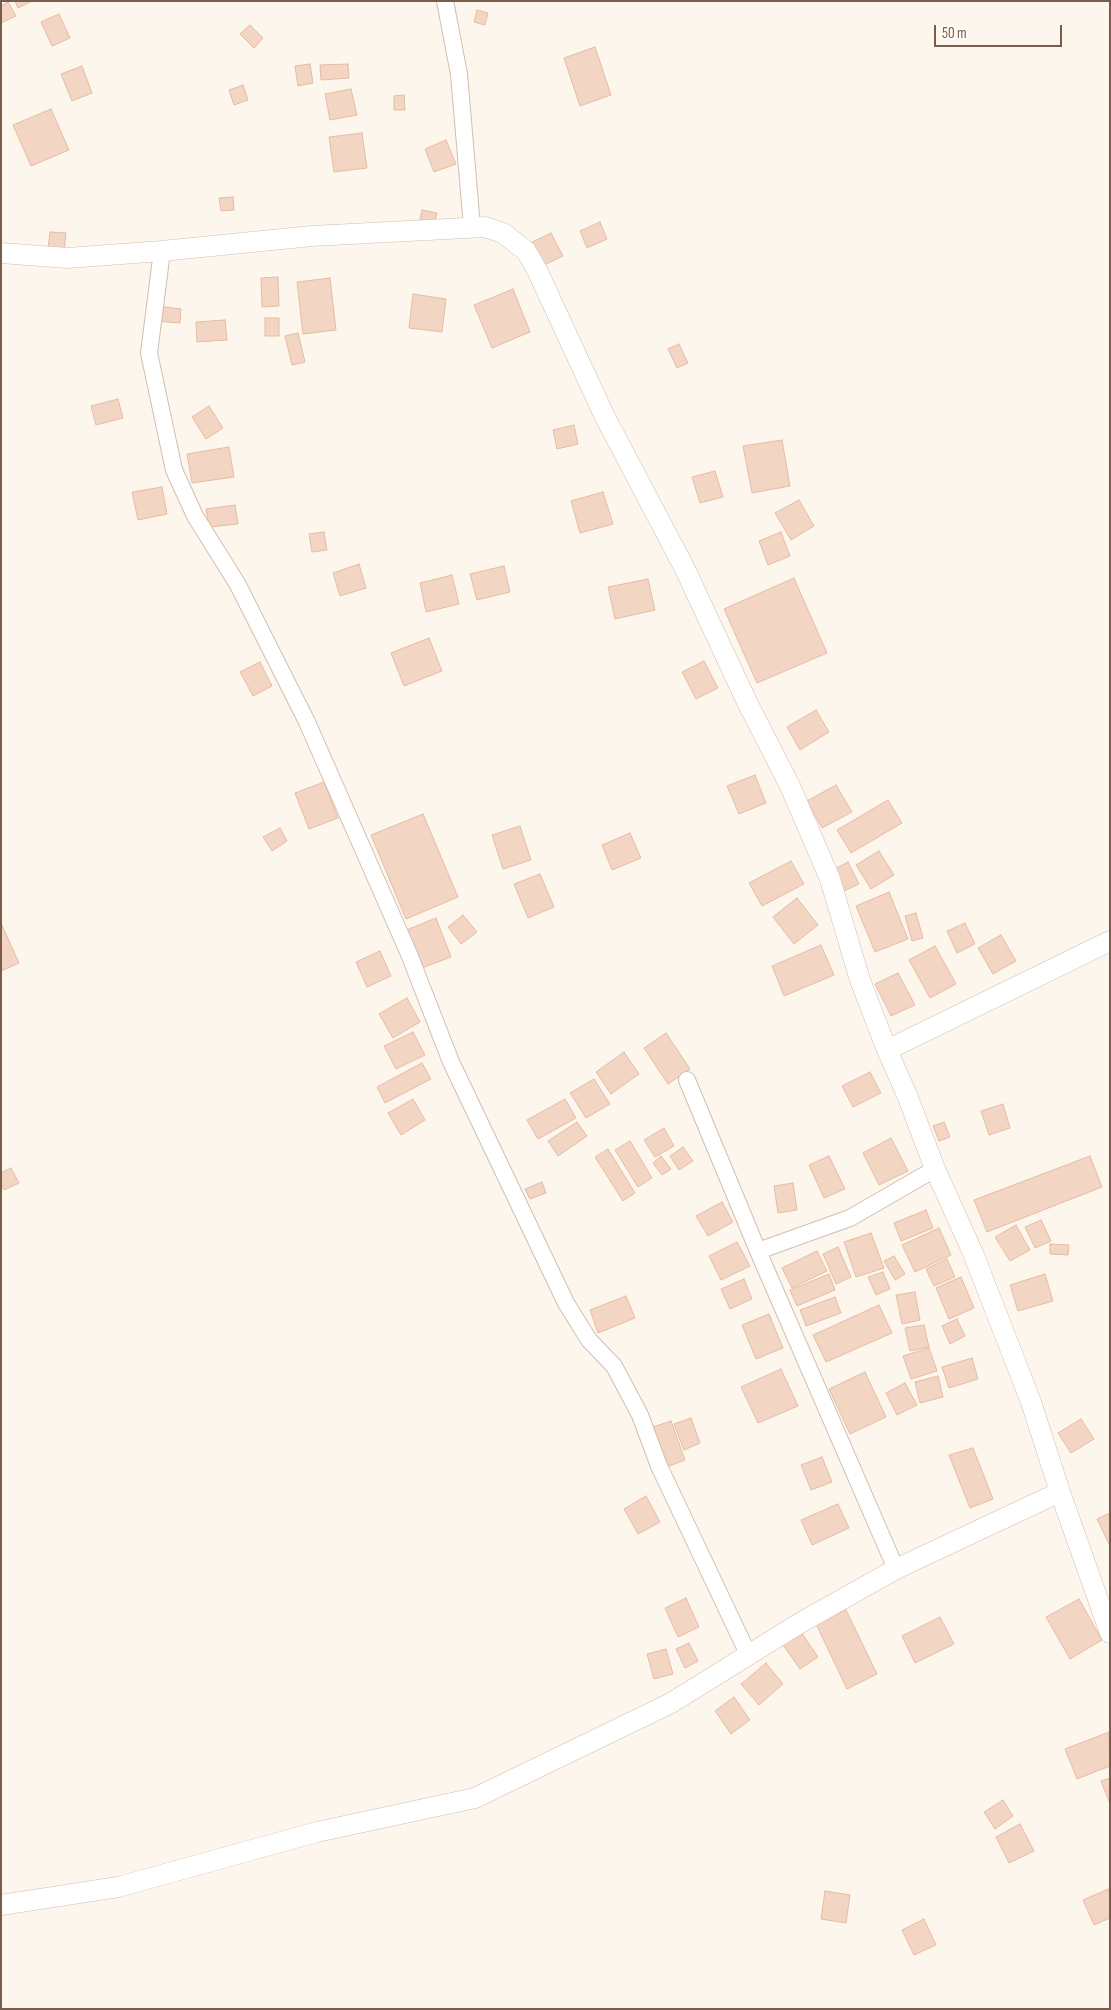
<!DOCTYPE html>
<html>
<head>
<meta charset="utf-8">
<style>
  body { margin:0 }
  #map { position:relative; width:1111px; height:2010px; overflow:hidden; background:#fdf6ec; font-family:"Sofia Sans Condensed",sans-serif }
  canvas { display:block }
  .frame { position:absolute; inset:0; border:2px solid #7a5c4d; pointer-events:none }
  .scale { position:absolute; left:934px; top:25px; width:128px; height:22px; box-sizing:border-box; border:2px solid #7a5c4d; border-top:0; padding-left:6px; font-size:15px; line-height:18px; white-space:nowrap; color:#7a5c4d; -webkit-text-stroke:4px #fffaf3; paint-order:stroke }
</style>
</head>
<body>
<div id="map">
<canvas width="1111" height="2010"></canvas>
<div class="frame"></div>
<div class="scale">50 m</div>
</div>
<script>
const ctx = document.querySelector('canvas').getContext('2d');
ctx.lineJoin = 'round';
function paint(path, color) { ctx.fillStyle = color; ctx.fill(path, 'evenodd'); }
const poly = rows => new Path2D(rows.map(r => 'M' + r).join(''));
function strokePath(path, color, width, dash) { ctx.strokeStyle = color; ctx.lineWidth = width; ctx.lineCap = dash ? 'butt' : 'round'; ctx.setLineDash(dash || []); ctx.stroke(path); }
const building = poly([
  [15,1,32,1,18,8,15,1],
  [8,2,16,16,1,23,1,6,8,2],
  [477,10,488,13,485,25,474,22,477,10],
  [59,14,70,38,52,46,41,22,59,14],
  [250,25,263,38,254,48,240,34,250,25],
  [595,47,611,95,580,106,564,58,595,47],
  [310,64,313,83,298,86,295,66,310,64],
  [348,64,349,78,321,80,320,65,348,64],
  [82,66,92,93,72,101,61,74,82,66],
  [243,85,248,100,234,105,229,90,243,85],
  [351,89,357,115,330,120,325,94,351,89],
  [404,95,405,110,394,110,394,96,404,95],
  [51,109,69,150,31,166,13,125,51,109],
  [362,133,367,168,334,172,329,137,362,133],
  [446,140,456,164,434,172,425,149,446,140],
  [233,197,234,210,221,211,219,198,233,197],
  [422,210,437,213,433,228,419,225,422,210],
  [600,222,607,239,587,248,580,231,600,222],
  [50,232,66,233,64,250,48,248,50,232],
  [551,233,563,256,542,266,530,243,551,233],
  [278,277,279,306,262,307,261,278,278,277],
  [330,278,336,330,303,334,297,282,330,278],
  [513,289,530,332,492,348,474,305,513,289],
  [413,294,446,299,442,332,409,328,413,294],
  [157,306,181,309,180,323,156,321,157,306],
  [265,318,279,318,279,336,265,336,265,318],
  [225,320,227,340,197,342,196,322,225,320],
  [298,333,305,362,292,365,285,336,298,333],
  [679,344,688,363,677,368,668,349,679,344],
  [118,399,123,418,96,425,91,406,118,399],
  [209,406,223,428,206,439,192,417,209,406],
  [574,425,578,444,557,449,553,430,574,425],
  [782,440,790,486,752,493,743,446,782,440],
  [229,447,234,477,192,483,187,454,229,447],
  [715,471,723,497,700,503,692,477,715,471],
  [162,487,167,514,138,520,132,492,162,487],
  [603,492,613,524,580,533,571,501,603,492],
  [799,500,814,526,791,540,775,513,799,500],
  [235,505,238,524,209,527,206,509,235,505],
  [324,532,327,550,312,552,309,534,324,532],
  [781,532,790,556,768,565,759,541,781,532],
  [359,564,366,588,340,596,333,573,359,564],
  [504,566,510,592,477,600,470,574,504,566],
  [452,575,459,604,426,612,420,583,452,575],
  [794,578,827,653,757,683,724,609,794,578],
  [648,579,655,610,615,619,608,587,648,579],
  [429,638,442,671,404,686,391,653,429,638],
  [704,661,718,688,696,699,682,672,704,661],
  [260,662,272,686,253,696,240,672,260,662],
  [816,710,829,732,800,750,787,727,816,710],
  [755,775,766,803,739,814,727,786,755,775],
  [324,782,338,818,309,829,295,793,324,782],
  [836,785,852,812,822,828,807,801,836,785],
  [888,800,902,823,851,853,837,830,888,800],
  [423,814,458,897,406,919,371,835,423,814],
  [520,826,531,860,503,869,492,835,520,826],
  [280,828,287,841,272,851,263,837,280,828],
  [630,833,641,858,612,870,602,845,630,833],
  [879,851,894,875,871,889,856,865,879,851],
  [791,861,804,884,762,906,749,883,791,861],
  [848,862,859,884,842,892,831,871,848,862],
  [540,874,554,907,528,918,514,884,540,874],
  [889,892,908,939,875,952,856,906,889,892],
  [797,898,818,925,794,944,773,917,797,898],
  [916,913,923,938,912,941,905,916,916,913],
  [463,915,477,932,461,944,448,927,463,915],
  [436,918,451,957,419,969,404,931,436,918],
  [1,923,19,963,1,971,1,923],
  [965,923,975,944,957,953,947,931,965,923],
  [1001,935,1016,961,993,974,978,948,1001,935],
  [821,945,834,975,784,996,772,966,821,945],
  [935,946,956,984,930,998,909,960,935,946],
  [380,951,391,976,367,987,356,962,380,951],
  [898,973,915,1005,891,1016,875,984,898,973],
  [407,998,420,1022,393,1038,379,1014,407,998],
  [413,1032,425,1055,396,1069,384,1046,413,1032],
  [666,1033,690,1069,668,1084,644,1048,666,1033],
  [624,1052,639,1074,611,1094,596,1072,624,1052],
  [422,1063,431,1079,385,1103,377,1087,422,1063],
  [870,1072,881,1093,853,1107,842,1086,870,1072],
  [594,1079,610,1104,586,1118,570,1093,594,1079],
  [413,1099,425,1120,401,1135,388,1113,413,1099],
  [565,1099,576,1118,538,1139,527,1120,565,1099],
  [1003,1104,1010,1128,989,1135,981,1111,1003,1104],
  [577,1122,587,1136,558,1156,548,1141,577,1122],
  [944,1122,950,1137,939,1141,933,1126,944,1122],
  [664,1128,674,1146,655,1157,644,1140,664,1128],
  [891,1138,908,1171,879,1185,863,1153,891,1138],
  [630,1141,652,1178,638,1187,615,1150,630,1141],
  [683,1147,693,1161,679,1170,670,1156,683,1147],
  [608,1149,635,1193,623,1201,595,1157,608,1149],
  [661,1156,671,1169,662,1175,653,1163,661,1156],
  [829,1156,845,1189,824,1198,809,1165,829,1156],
  [1090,1156,1102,1187,987,1232,974,1200,1090,1156],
  [11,1168,19,1183,4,1190,1,1184,1,1173,11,1168],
  [542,1182,546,1193,530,1199,525,1189,542,1182],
  [793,1183,797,1210,778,1213,774,1186,793,1183],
  [722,1202,733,1222,708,1236,696,1216,722,1202],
  [926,1210,933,1228,901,1241,894,1223,926,1210],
  [1041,1220,1051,1241,1035,1248,1025,1227,1041,1220],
  [1016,1225,1030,1250,1010,1261,995,1237,1016,1225],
  [939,1228,951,1255,915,1272,902,1245,939,1228],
  [871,1233,884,1268,856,1277,844,1242,871,1233],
  [737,1242,750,1266,721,1280,709,1256,737,1242],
  [1050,1244,1069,1245,1068,1255,1050,1254,1050,1244],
  [838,1247,851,1277,836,1284,823,1254,838,1247],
  [817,1251,827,1271,792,1288,782,1268,817,1251],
  [894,1256,905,1274,895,1280,884,1261,894,1256],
  [947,1259,955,1277,934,1286,926,1269,947,1259],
  [883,1272,890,1289,876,1295,868,1277,883,1272],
  [829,1274,835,1290,797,1306,790,1290,829,1274],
  [1045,1274,1053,1301,1018,1311,1010,1285,1045,1274],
  [961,1277,974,1308,949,1319,936,1288,961,1277],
  [744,1279,752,1299,730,1309,721,1289,744,1279],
  [915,1292,920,1320,902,1324,896,1295,915,1292],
  [626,1296,635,1318,598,1333,590,1310,626,1296],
  [835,1297,841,1313,806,1326,800,1310,835,1297],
  [879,1305,892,1333,826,1362,813,1335,879,1305],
  [769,1314,783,1348,756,1359,742,1325,769,1314],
  [957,1319,965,1336,950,1344,942,1326,957,1319],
  [924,1325,929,1347,910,1351,905,1328,924,1325],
  [929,1348,937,1371,911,1379,903,1356,929,1348],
  [972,1358,978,1379,949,1388,942,1367,972,1358],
  [781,1369,798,1406,758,1423,741,1387,781,1369],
  [865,1372,886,1417,850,1434,829,1389,865,1372],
  [938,1376,943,1397,920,1403,915,1382,938,1376],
  [905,1383,917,1405,897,1415,886,1393,905,1383],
  [691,1418,700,1443,684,1450,674,1424,691,1418],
  [1081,1419,1094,1439,1071,1453,1058,1433,1081,1419],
  [671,1421,685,1460,664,1468,650,1428,671,1421],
  [973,1448,993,1499,970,1508,949,1455,973,1448],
  [822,1457,832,1482,811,1490,801,1465,822,1457],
  [646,1496,660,1522,638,1534,624,1509,646,1496],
  [838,1504,849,1528,812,1545,801,1520,838,1504],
  [1110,1513,1110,1546,1097,1519,1110,1513],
  [686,1598,699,1627,678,1637,665,1608,686,1598],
  [1079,1599,1102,1640,1070,1659,1046,1617,1079,1599],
  [846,1610,877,1674,847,1689,816,1624,846,1610],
  [940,1617,954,1644,915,1663,902,1636,940,1617],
  [801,1632,818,1657,800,1669,783,1645,801,1632],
  [689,1643,698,1661,685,1668,676,1649,689,1643],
  [666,1649,673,1674,654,1679,647,1654,666,1649],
  [766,1663,783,1684,759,1705,741,1684,766,1663],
  [734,1697,750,1720,731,1734,715,1711,734,1697],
  [1109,1732,1110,1766,1077,1779,1065,1749,1109,1732],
  [1110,1778,1110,1804,1101,1781,1110,1778],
  [1003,1800,1013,1816,995,1829,984,1812,1003,1800],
  [1020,1824,1034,1851,1009,1863,996,1837,1020,1824],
  [1108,1889,1110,1894,1110,1918,1094,1925,1083,1900,1108,1889],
  [825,1891,850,1895,846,1923,821,1919,825,1891],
  [924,1919,936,1945,914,1955,902,1930,924,1919]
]);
const minor = poly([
  [445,1,459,74,472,227],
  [162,251,149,353,174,470,195,516,238,585,307,722,409,954,451,1062,566,1303,589,1340,614,1366,640,1415,659,1466,748,1654],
  [687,1080,758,1251,896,1569],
  [758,1251,850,1218,935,1169]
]);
const tertiary = poly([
  [1,253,67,258,162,251,312,236,485,227,503,233,526,251,537,270,604,415,685,569,747,702,790,786,830,879,860,980,887,1050,907,1095,935,1169,973,1253,1031,1402,1060,1492,1110,1633],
  [887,1050,1110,941],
  [1,1905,118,1887,317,1832,475,1798,671,1703,800,1623,896,1569,1060,1492]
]);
paint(building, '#f3d5c3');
strokePath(building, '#e6bba3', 1);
strokePath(minor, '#d1beb0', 18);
strokePath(tertiary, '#d1beb0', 21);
strokePath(minor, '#fff', 16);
strokePath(tertiary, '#fff', 20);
</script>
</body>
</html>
